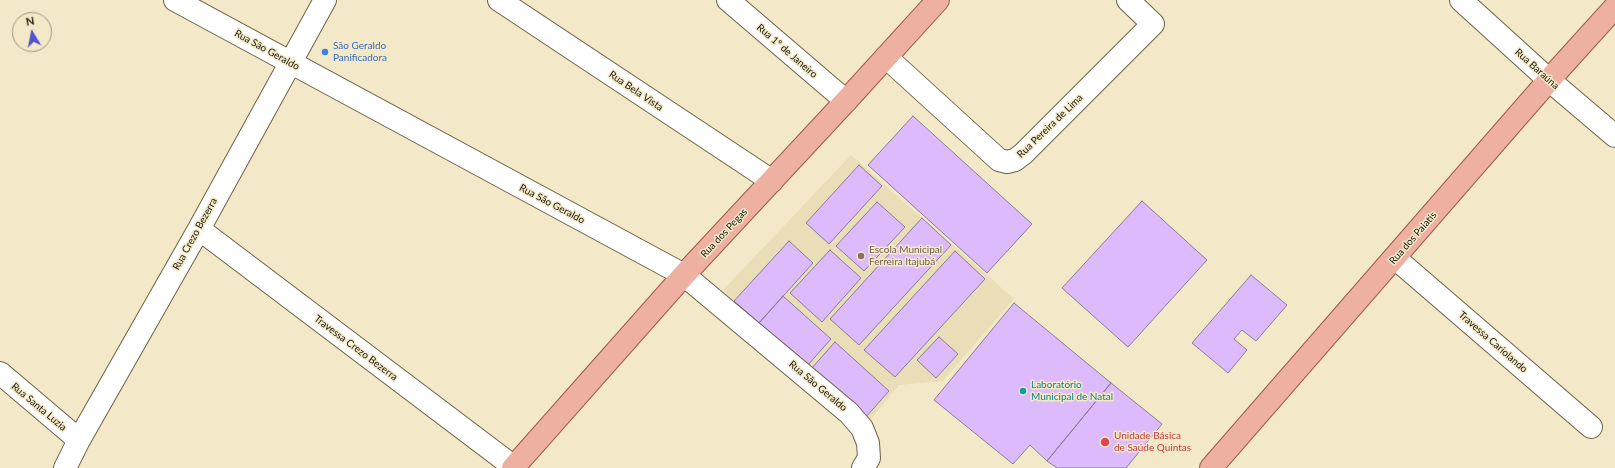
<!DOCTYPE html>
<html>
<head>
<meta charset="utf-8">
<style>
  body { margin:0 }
  #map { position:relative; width:1615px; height:468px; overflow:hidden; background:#f3e9c9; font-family:Lato,sans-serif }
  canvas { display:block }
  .north { position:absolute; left:12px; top:12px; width:40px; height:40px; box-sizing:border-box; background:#f3e9c9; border:1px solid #9e967f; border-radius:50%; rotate:350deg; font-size:11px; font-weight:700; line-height:16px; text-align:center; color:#1e1a0f }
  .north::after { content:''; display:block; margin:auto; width:14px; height:18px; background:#5155cc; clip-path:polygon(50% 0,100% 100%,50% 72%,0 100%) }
</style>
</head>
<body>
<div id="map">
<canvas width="1615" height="468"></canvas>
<div class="north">N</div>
</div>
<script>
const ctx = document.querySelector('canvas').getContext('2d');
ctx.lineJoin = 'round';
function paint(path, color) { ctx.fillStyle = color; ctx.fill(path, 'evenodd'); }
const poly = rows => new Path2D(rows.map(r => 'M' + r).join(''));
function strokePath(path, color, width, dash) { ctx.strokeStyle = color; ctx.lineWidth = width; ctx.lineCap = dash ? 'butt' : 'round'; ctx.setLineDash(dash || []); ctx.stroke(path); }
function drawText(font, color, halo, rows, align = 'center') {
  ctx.font = font + ' Lato,sans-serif'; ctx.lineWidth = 3; ctx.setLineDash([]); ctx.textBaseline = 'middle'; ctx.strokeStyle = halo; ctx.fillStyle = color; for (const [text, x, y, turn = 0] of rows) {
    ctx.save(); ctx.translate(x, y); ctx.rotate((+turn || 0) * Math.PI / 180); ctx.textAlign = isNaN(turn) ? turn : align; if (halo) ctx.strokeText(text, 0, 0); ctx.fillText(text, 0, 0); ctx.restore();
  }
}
const built = poly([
  [851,155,1014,299,943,381,899,385,867,424,723,290]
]);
const building = poly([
  [913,116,1032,224,987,273,868,165,913,116],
  [859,165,882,186,829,244,806,223,859,165],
  [1142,201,1207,260,1128,347,1062,288,1142,201],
  [877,202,905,227,864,271,836,246,877,202],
  [922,218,951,245,859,345,830,319,922,218],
  [789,241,813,263,759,323,734,301,789,241],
  [830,250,861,278,822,322,790,293,830,250],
  [955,251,985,279,895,377,864,350,955,251],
  [1251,275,1287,305,1256,341,1242,330,1234,339,1247,350,1228,373,1192,343,1251,275],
  [783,296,831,339,807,366,759,323,783,296],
  [1014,303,1111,383,1047,461,1030,445,1013,464,934,400,1014,303],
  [939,337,958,354,936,378,917,360,939,337],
  [835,342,889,391,865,418,811,369,835,342],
  [1111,383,1162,424,1126,468,1057,468,1047,461,1111,383]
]);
const minor = poly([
  [175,0,684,275,849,413,862,428,868,443,869,458,863,468],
  [499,0,772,181],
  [728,0,846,101],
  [1461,0,1549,80,1615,136],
  [886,57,999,160,1007,162,1015,160,1023,154,1153,24,1128,0],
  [199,229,514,467],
  [1395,258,1591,427],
  [0,373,79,440],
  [65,468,79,440,199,229,325,0]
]);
const major = poly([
  [513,468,684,275,846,101,938,0],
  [1211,468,1549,80,1615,7]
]);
const markers = [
  [325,52,4,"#3f7fe0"],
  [861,256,4,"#8d6e63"],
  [1023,391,4,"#0f9aa8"],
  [1105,442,5,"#e0444e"]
];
const shopNames = [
  ["São Geraldo",333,46],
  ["Panificadora",333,58]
];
const streetNames = [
  ["Rua São Geraldo",267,50,29],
  ["Rua 1º de Janeiro",787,51,41],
  ["Rua Baraúna",1537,69,42],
  ["Rua Bela Vista",636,91,34],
  ["Rua Pereira de Lima",1050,126,-44],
  ["Rua São Geraldo",552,204,28],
  ["Rua dos Pegas",724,233,-47],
  ["Rua Crezo Bezerra",195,234,-61],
  ["Rua dos Paiatis",1413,238,-49],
  ["Travessa Cariolando",1493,342,41],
  ["Travessa Crezo Bezerra",356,348,37],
  ["Rua São Geraldo",818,386,40],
  ["Rua Santa Luzia",39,407,40]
];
const educationNames = [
  ["Escola Municipal",869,250],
  ["Ferreira Itajubá",869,262]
];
const cultureNames = [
  ["Laboratório",1031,385],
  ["Municipal de Natal",1031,397]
];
const healthNames = [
  ["Unidade Básica",1114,436],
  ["de Saúde Quintas",1114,448]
];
paint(built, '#eadeb8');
paint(building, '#dcbafb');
strokePath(building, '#897c96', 1);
strokePath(minor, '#6b6247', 24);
strokePath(major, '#9e5a46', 24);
strokePath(minor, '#fff', 22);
strokePath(major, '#eeb0a1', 22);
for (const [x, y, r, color] of markers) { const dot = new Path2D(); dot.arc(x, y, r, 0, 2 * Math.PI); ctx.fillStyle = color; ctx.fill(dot); strokePath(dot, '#f3e9c9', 1.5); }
drawText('10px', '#366cbe', '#f3e9c9', shopNames, 'left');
drawText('10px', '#1e1a0f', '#f3e9c9', streetNames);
drawText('10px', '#785e54', '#f3e9c9', educationNames, 'left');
drawText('10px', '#0d838f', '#f3e9c9', cultureNames, 'left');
drawText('10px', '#be3a42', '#f3e9c9', healthNames, 'left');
</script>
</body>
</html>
